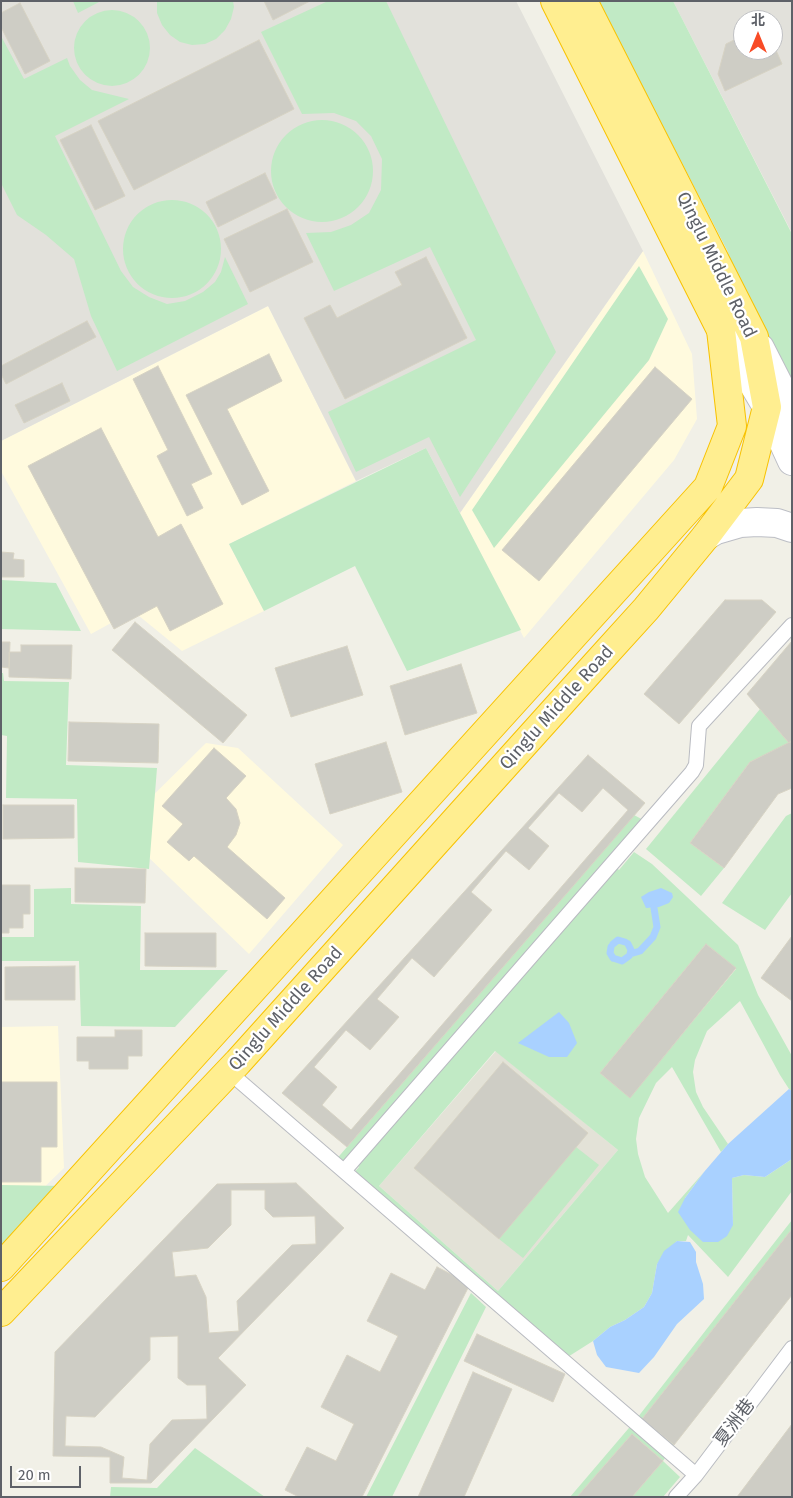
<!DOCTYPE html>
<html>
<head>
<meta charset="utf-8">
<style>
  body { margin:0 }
  #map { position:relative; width:793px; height:1498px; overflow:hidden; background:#f1f0e7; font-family:"Fira Sans","Noto Sans SC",sans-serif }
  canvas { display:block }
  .frame { position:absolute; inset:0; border:2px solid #5e6168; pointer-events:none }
  .north { position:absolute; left:733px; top:10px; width:50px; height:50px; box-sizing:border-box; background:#fff; border:1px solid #bfc0c3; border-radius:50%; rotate:0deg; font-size:14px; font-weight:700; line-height:20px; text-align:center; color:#5e6168 }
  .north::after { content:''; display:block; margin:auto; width:18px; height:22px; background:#f84b26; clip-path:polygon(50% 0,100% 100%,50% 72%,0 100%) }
  .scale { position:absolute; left:10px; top:1466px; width:71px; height:22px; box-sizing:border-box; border:2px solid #5e6168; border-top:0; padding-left:6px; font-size:15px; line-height:18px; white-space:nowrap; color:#5e6168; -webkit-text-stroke:4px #fff; paint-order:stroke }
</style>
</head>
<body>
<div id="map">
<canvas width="793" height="1498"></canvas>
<div class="frame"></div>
<div class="north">北</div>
<div class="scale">20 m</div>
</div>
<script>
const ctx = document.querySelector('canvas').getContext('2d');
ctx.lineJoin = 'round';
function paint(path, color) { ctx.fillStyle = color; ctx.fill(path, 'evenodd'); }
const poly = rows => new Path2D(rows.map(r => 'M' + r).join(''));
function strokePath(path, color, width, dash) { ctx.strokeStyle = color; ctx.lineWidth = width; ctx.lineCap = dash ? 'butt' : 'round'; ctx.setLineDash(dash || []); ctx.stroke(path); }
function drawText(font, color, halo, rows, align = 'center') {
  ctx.font = font + ' "Fira Sans","Noto Sans SC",sans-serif'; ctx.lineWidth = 4.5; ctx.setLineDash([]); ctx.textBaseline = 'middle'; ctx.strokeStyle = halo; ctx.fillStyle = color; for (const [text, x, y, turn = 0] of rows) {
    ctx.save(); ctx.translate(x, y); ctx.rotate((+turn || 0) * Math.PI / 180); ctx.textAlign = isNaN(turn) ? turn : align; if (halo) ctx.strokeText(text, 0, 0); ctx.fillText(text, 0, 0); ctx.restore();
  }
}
const commercial = poly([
  [643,251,692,354,697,419,674,460,524,638,460,513],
  [268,306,356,481,229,544,264,611,182,651,133,611,91,634,1,471,1,441],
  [206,743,238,748,343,845,249,954,119,829],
  [58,1026,64,1168,1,1229,1,1027]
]);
const industrial = poly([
  [1,1,516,1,643,251,460,513,426,448,356,481,268,306,1,441],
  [673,1,792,1,792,233],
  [743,20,773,20,773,50,743,50]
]);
const education = poly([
  [496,1051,618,1150,498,1291,379,1186]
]);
const green = poly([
  [73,1,101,1,78,13],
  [157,1,233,1,234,7,231,19,225,30,216,39,205,44,192,45,180,42,170,35,162,25,157,13],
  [328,1,386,1,556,352,460,497,429,437,356,472,328,412,476,340,430,247,334,291,306,233,331,232,351,225,369,213,381,190,382,159,371,136,356,121,334,113,302,114,261,32],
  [598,1,673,1,792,234,792,396,761,337,727,250],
  '74 48a38 38 0 1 1 76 0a38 38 0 1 1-76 0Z',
  [1,36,24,79,67,58,70,66,80,80,92,90,129,99,55,136,121,271,133,287,149,297,167,304,185,301,203,292,215,282,221,272,225,257,248,304,117,371,91,316,74,259,46,235,17,215,1,183],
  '271 171a51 51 0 1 1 102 0a51 51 0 1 1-102 0Z',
  '123 249a49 49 0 1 1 98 0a49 49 0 1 1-98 0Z',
  [639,266,668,319,649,360,494,548,472,510],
  [426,448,521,630,407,671,355,566,264,611,229,544],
  [1,580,56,583,81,631,1,629],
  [1,673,3,673,4,681,69,682,66,765,157,768,149,869,78,862,77,799,6,798,7,736,1,735],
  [760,709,789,743,750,762,690,843,724,868,701,896,646,849],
  [792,813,792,893,765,930,722,903,786,816],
  [634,815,647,822,611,863,619,870,634,852,652,864,738,945,758,995,792,1056,792,1091,789,1089,780,1075,740,1001,707,1031,695,1060,693,1072,696,1092,703,1107,728,1144,721,1152,672,1067,656,1083,639,1118,636,1139,638,1154,645,1177,668,1213,704,1172,685,1198,733,1225,732,1178,744,1175,765,1177,792,1159,792,1191,728,1277,688,1235,686,1241,677,1241,657,1264,652,1293,644,1307,625,1320,610,1327,593,1341,563,1360,350,1177,359,1167,353,1161,334,1162],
  [706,944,736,969,630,1097,600,1073],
  [495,1051,618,1150,498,1291,379,1186],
  [71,888,71,904,141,906,140,970,228,970,175,1027,81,1026,79,961,1,961,1,937,34,937,34,889],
  [576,1147,599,1165,523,1258,499,1239],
  [1,1185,66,1186,1,1259],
  [792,1220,792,1229,642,1419,674,1445,663,1461,680,1477,663,1497,632,1497,663,1461,632,1434,577,1497,570,1497,634,1422],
  [471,1293,486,1307,392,1497,366,1497],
  [195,1448,265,1497,110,1497,111,1487,157,1488]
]);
const water = poly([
  [661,888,672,893,673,897,669,903,659,907,646,908,641,897,649,892],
  [559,1012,569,1023,577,1043,567,1057,549,1057,518,1043],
  [789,1089,792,1091,792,1159,765,1177,744,1175,732,1178,733,1225,727,1236,718,1242,703,1242,690,1230,678,1212,685,1198,704,1172,728,1144],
  [677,1241,690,1242,696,1252,696,1262,703,1284,704,1299,677,1324,654,1357,639,1373,606,1367,597,1355,593,1341,610,1327,625,1320,644,1307,652,1293,657,1264,664,1251]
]);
const stream = poly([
  [613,944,618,940,625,942],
  [628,944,631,950,630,954,640,951,653,937,657,927,654,908],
  [611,947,610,953,613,958],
  [616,959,622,961,629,956]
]);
const building = poly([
  [264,1,310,1,273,20,264,1],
  [20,3,50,61,25,74,1,27,1,13,20,3],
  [740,37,743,38,743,50,773,50,773,47,775,48,782,64,725,91,718,74,726,44,740,37],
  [259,40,294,109,134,190,98,121,259,40],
  [91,125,125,196,95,210,60,140,91,125],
  [265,173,277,198,218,227,206,202,265,173],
  [287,209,313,262,250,292,224,239,287,209],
  [426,257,467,338,345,399,304,318,330,305,337,318,402,285,395,272,426,257],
  [87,321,96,337,6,384,1,374,1,366,87,321],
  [269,354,282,381,227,409,269,491,242,505,186,395,269,354],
  [158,366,212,474,191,484,203,508,187,516,157,456,168,450,133,379,158,366],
  [655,367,692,399,539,581,502,550,655,367],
  [62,383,70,401,24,423,15,405,62,383],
  [101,428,158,537,181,524,223,604,170,631,157,606,114,629,28,466,101,428],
  [1,552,14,553,13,559,24,560,24,577,1,577,1,552],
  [725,600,762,600,776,612,679,724,644,694,725,600],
  [135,622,247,715,223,743,112,650,135,622],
  [792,641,792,741,789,743,747,694,792,641],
  [1,642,10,642,9,668,1,667,1,642],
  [21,645,72,645,71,679,9,677,9,652,21,652,21,645],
  [347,646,363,695,291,717,275,668,347,646],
  [461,664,477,713,405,735,390,686,461,664],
  [69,722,159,724,158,763,68,761,69,722],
  [792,741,792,788,778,794,724,868,690,843,750,762,792,741],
  [386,742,402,792,330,814,315,764,386,742],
  [214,748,246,776,226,798,236,809,240,823,236,835,227,847,285,898,267,919,194,856,189,861,167,842,183,824,162,806,214,748],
  [588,755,645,803,347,1147,282,1093,588,755],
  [603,788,628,810,351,1130,322,1105,337,1087,314,1067,346,1030,370,1050,399,1017,377,999,412,958,434,977,492,910,471,892,506,851,529,870,549,846,528,828,559,793,582,812,603,788],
  [3,805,74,805,74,838,3,839,3,805],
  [75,868,146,869,145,903,75,902,75,868],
  [1,885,30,885,30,914,23,914,23,928,9,928,9,933,1,933,1,885],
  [145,933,216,933,216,967,145,966,145,933],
  [792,936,792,1001,761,978,792,936],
  [706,944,736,968,630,1098,600,1073,706,944],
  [75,966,75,1000,5,1000,5,967,75,966],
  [115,1030,142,1030,142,1056,128,1056,128,1069,89,1069,89,1061,77,1061,77,1037,115,1037,115,1030],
  [503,1062,588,1133,499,1239,414,1168,503,1062],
  [1,1082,57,1082,57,1147,41,1147,41,1182,1,1182,1,1082],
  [296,1183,344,1228,218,1358,246,1385,151,1483,110,1483,110,1457,53,1456,55,1352,217,1184,296,1183],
  [231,1190,265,1190,265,1209,273,1217,315,1216,316,1244,292,1245,237,1301,239,1331,209,1333,206,1297,196,1275,175,1277,172,1252,208,1248,231,1225,231,1190],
  [792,1229,792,1295,674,1445,642,1419,792,1229],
  [437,1267,470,1284,362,1497,299,1497,285,1490,307,1447,336,1461,354,1424,321,1407,347,1355,380,1372,398,1336,367,1321,391,1273,425,1290,437,1267],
  [477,1334,565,1374,553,1402,464,1361,477,1334],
  [178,1336,178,1378,187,1385,206,1385,207,1419,172,1420,150,1444,147,1480,122,1478,124,1457,101,1447,65,1446,66,1416,95,1417,150,1360,150,1337,178,1336],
  [473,1372,512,1389,464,1497,418,1497,473,1372],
  [792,1424,792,1497,737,1497,792,1424],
  [632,1434,663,1461,632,1497,577,1497,632,1434]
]);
const lane = poly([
  [229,1072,696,1475],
  [344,1171,692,772,696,765,699,726,792,625],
  [676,1497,696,1475,792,1348]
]);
const secondary = poly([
  [721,330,767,407,792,461],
  [760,348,792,411],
  [706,536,716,530,740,523,757,522,777,523,792,528]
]);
const highway = poly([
  [1,1267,708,487,732,426,721,330,555,1],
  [1,1312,238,1062,597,663,646,609,706,536,749,479,767,407,754,337,583,1]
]);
const streetNames = [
  ["Qinglu Middle Road",716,265,64],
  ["Qinglu Middle Road",557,708,-48],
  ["Qinglu Middle Road",286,1009,-48],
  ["夏洲巷",735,1423,-53]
];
paint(commercial, '#fffade');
paint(industrial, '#e2e1db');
paint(education, '#e3e2d7');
paint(green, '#c1eac5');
paint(water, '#a9d1ff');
strokePath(stream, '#a9d1ff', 7);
paint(building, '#cecdc5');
strokePath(building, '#d7d3c4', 1);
strokePath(lane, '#b9bbc1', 16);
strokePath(secondary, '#bcbec5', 30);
strokePath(highway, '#f8c200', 30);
strokePath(lane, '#fff', 14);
strokePath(secondary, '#fff', 28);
strokePath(highway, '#ffee90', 28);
drawText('18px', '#5e6168', '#fff', streetNames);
</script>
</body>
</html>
